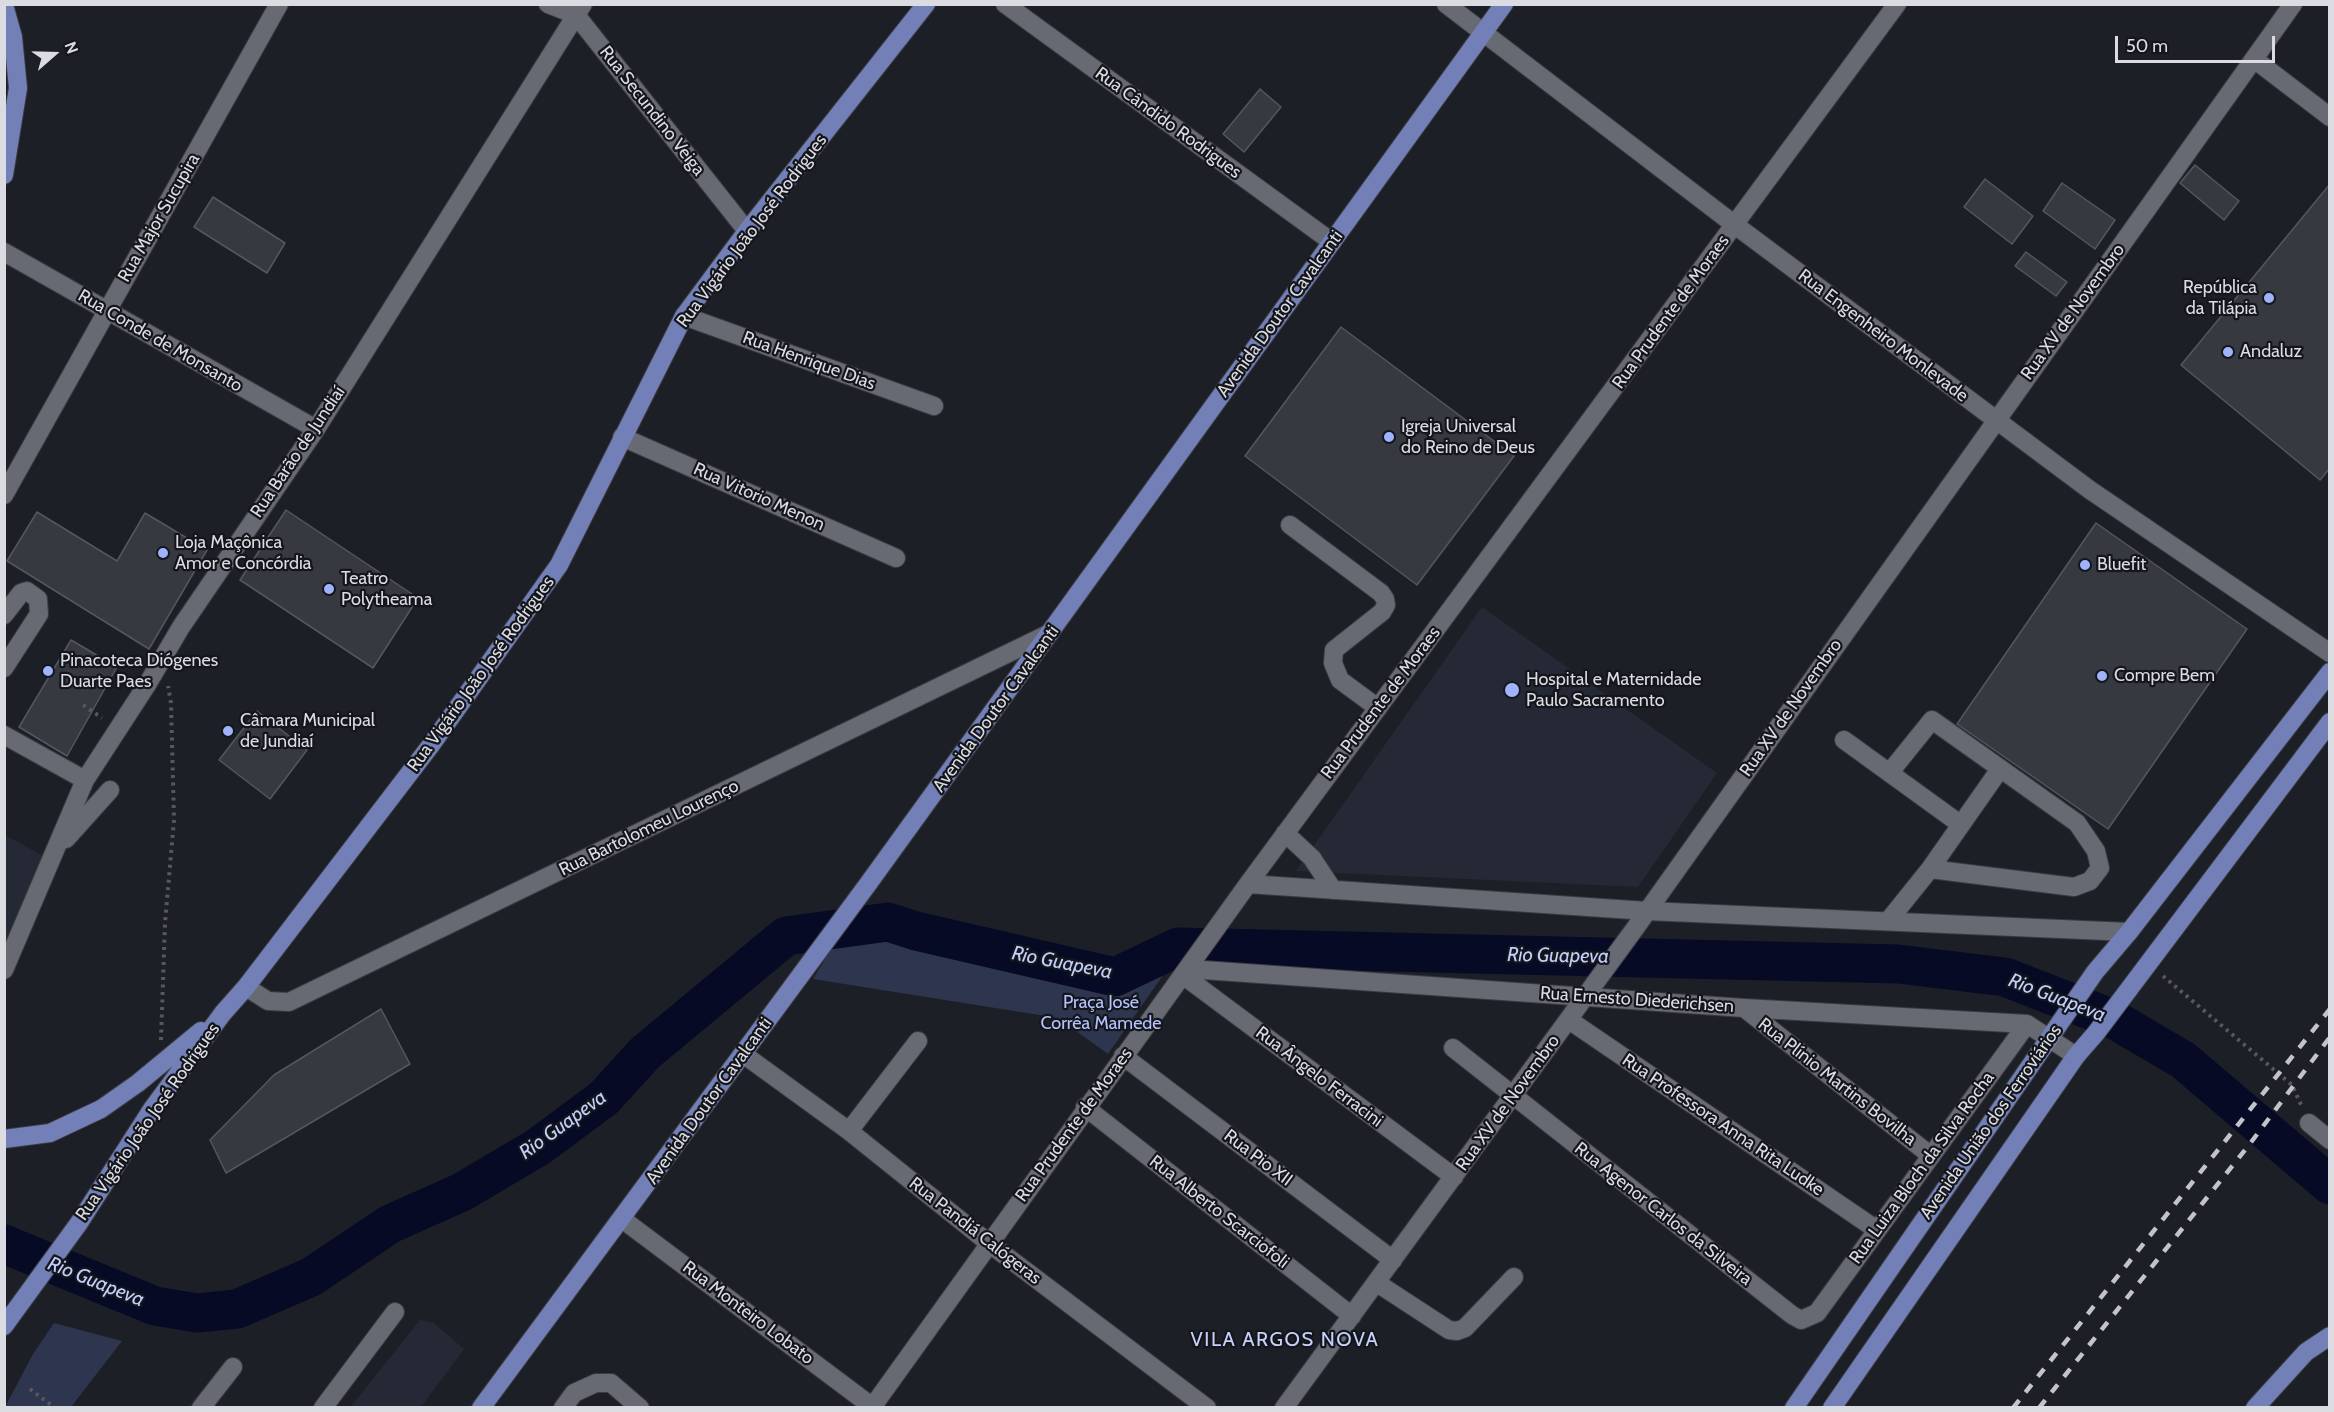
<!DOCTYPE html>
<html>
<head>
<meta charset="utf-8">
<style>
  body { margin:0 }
  #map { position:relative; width:2334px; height:1412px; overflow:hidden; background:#1d1f26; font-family:Cabin,sans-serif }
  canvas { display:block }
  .frame { position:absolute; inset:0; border:6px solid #dadce1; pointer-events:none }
  .north { position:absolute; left:24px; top:24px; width:60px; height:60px; -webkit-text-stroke:4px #14161c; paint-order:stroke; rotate:70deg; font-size:16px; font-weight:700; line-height:24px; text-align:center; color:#dadce1 }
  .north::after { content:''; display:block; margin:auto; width:21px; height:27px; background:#dadce1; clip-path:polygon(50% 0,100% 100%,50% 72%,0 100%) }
  .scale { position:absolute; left:2115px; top:36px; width:160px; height:27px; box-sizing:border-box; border:3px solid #dadce1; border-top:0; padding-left:8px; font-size:18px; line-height:21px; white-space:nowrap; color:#dadce1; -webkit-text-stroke:4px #14161c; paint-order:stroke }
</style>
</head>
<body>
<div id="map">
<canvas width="2334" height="1412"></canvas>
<div class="frame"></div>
<div class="north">N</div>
<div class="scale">50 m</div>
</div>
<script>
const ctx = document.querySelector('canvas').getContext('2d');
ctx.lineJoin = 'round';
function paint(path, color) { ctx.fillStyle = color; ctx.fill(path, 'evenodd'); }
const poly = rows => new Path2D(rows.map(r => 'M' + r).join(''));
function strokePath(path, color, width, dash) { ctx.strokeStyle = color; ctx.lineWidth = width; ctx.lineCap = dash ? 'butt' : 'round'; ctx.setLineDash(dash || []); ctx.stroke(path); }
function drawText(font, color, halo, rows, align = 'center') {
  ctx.font = font + ' Cabin,sans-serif'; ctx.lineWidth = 4.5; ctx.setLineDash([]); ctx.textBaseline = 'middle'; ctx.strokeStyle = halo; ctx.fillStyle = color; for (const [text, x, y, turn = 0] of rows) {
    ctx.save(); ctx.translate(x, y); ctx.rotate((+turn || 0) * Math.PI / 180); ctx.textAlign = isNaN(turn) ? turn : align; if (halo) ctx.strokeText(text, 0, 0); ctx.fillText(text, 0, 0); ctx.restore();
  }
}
const built = poly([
  [1482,607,1717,773,1638,887,1296,871],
  [5,835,43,856,15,933,5,949],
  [420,1320,434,1323,464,1349,421,1407,355,1407,352,1405]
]);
const green = poly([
  [904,940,1046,975,1123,986,1175,958,1108,1054,1058,1018,813,979,836,941],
  [54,1323,122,1341,71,1407,5,1407,33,1354]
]);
const river = poly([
  [4,1244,155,1306,197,1313,237,1309,311,1277,390,1224,462,1192,538,1147,604,1098,645,1053,786,936,888,922,916,931,1115,977,1178,947,1898,964,2005,977,2113,1019,2183,1060,2330,1185]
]);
const building = poly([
  [1260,89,1281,107,1244,152,1223,134,1260,89],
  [2195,165,2239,201,2224,220,2180,183,2195,165],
  [1985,179,2033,216,2012,244,1964,207,1985,179],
  [2062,183,2115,220,2095,249,2043,211,2062,183],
  [2330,184,2330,468,2320,480,2181,365,2330,184],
  [213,197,285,243,267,273,194,227,213,197],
  [2026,252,2067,282,2056,296,2015,266,2026,252],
  [1341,327,1514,456,1417,585,1245,456,1341,327],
  [286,510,418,598,373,668,240,580,286,510],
  [37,512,117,561,145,513,207,550,149,649,7,561,37,512],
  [2096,523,2247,629,2108,829,1957,724,2096,523],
  [71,640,117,667,67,756,19,727,71,640],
  [257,711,307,750,270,799,219,760,257,711],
  [381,1009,410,1064,226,1173,210,1140,274,1075,381,1009]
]);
const path = poly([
  [83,705,102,718],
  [2163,976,2292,1085,2302,1107],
  [161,1040,165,923,174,820,171,703,168,686],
  [30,1389,55,1408]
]);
const minor = poly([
  [548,4,576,15,747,231],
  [1005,4,1332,242],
  [1446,4,1735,225,2090,490,2330,653],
  [2254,59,2330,117],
  [4,252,316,429],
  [684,316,934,406],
  [622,437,896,558],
  [4,495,279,4],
  [1290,525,1381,593,1385,599,1386,605,1382,612,1334,650,1333,663,1340,680,1378,708],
  [4,615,21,593,27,591,38,599,39,614,4,668],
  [4,735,85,780],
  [1844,740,1960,824],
  [1890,772,1932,720,2077,823,2096,851,2100,868,2090,881,2074,887,1930,869],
  [1285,833,1312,858,1333,890],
  [66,839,110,790],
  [1248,884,1647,911,2129,932],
  [1889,920,1930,869,2000,769],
  [1189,969,1744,1008,2027,1024,2076,1056],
  [4,970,85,780,148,683,181,627,316,429,583,4],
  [1184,976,1454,1177],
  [246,987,268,1001,289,1002,1050,633],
  [1744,1008,1930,1155],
  [1569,1020,1877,1230],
  [1453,1048,1792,1315,1801,1320,1817,1313,2027,1024],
  [743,1054,849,1131,990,1244,1207,1408],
  [1123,1056,1393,1260],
  [1085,1107,1352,1316],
  [2309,1123,2330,1140],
  [849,1131,918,1041],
  [622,1219,874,1408],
  [1377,1283,1449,1330,1457,1331,1465,1328,1514,1277],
  [873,1406,1248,884,1897,4],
  [201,1408,233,1367],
  [323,1408,395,1312],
  [563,1408,574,1393,596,1383,611,1383,640,1408],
  [1284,1408,1636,927,2293,4]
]);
const major = poly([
  [4,5,13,37,18,88,4,175],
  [4,1139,50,1133,101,1109,138,1083,201,1031],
  [4,1326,79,1223,152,1109,223,1013,246,987,431,745,559,565,684,316,747,231,926,4],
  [481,1408,868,884,1504,4],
  [1794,1408,2095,972,2129,932,2330,672],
  [1832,1408,2076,1056,2096,1033,2330,722],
  [2255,1408,2306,1352,2330,1336]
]);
const rail = poly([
  [2013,1408,2330,1009],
  [2039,1408,2249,1145,2330,1037]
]);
const markers = [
  [2269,298,6,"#9fb3fd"],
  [2228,352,6,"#9fb3fd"],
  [1389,437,6,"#9fb3fd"],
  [163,553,6,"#9fb3fd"],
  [2085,565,6,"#9fb3fd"],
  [329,589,6,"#9fb3fd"],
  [48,671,6,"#9fb3fd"],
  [2102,676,6,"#9fb3fd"],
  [1512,690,8,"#9fb3fd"],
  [228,731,6,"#9fb3fd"]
];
const streetNames = [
  ["Rua Secundino Veiga",652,111,52],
  ["Rua Cândido Rodrigues",1168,123,36],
  ["Rua Major Sucupira",159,218,-60],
  ["Rua Vigário João José Rodrigues",752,231,-53],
  ["Rua Prudente de Moraes",1671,312,-54],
  ["Rua XV de Novembro",2073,312,-54],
  ["Avenida Doutor Cavalcanti",1280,314,-54],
  ["Rua Engenheiro Monlevade",1883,336,37],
  ["Rua Conde de Monsanto",160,341,30],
  ["Rua Henrique Dias",809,361,20],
  ["Rua Barão de Jundiaí",298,452,-56],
  ["Rua Vitorio Menon",759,497,24],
  ["Rua Vigário João José Rodrigues",481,674,-54],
  ["Rua Prudente de Moraes",1381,703,-53],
  ["Rua XV de Novembro",1791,708,-55],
  ["Avenida Doutor Cavalcanti",996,709,-54],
  ["Rua Bartolomeu Lourenço",649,828,-26],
  ["Rua Ernesto Diederichsen",1637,1000,4],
  ["Rua Ângelo Ferracini",1319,1077,37],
  ["Rua Plínio Martins Bovilha",1837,1082,38],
  ["Avenida Doutor Cavalcanti",709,1101,-54],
  ["Rua XV de Novembro",1508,1103,-54],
  ["Rua Vigário João José Rodrigues",148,1122,-55],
  ["Avenida União dos Ferroviários",1991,1122,-55],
  ["Rua Prudente de Moraes",1074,1125,-54],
  ["Rua Professora Anna Rita Ludke",1723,1125,34],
  ["Rua Pio XII",1258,1158,37],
  ["Rua Luiza Bloch da Silva Rocha",1922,1168,-54],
  ["Rua Alberto Scarciofoli",1219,1212,38],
  ["Rua Agenor Carlos da Silveira",1663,1214,38],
  ["Rua Pandiá Calógeras",975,1231,38],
  ["Rua Monteiro Lobato",748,1313,37]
];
const poiNames = [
  ["República",2257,288,"right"],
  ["da Tilápia",2257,309,"right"],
  ["Andaluz",2240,352],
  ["Igreja Universal",1401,427],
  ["do Reino de Deus",1401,448],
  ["Loja Maçônica",175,543],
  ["Amor e Concórdia",175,564],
  ["Bluefit",2097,565],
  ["Teatro",341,579],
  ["Polytheama",341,600],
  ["Pinacoteca Diógenes",60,661],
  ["Duarte Paes",60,682],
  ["Compre Bem",2114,676],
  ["Hospital e Maternidade",1526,680],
  ["Paulo Sacramento",1526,701],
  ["Câmara Municipal",240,721],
  ["de Jundiaí",240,742]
];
const parkNames = [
  ["Praça José",1101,1003],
  ["Corrêa Mamede",1101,1024]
];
const waterNames = [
  ["Rio Guapeva",1558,956,1],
  ["Rio Guapeva",1062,963,11],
  ["Rio Guapeva",2057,998,21],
  ["Rio Guapeva",563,1125,-36],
  ["Rio Guapeva",96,1282,22]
];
const neighbourhoodNames = [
  ["VILA ARGOS NOVA",1285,1340]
];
paint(built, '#252935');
paint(green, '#2e354e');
strokePath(river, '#060a24', 39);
paint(building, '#373940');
strokePath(building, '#54575f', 1.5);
strokePath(minor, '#3a3c41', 20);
strokePath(major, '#3a3c41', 20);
strokePath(path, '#56585e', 4, [3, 4.5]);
strokePath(minor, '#676a72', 18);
strokePath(major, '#7280b7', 18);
strokePath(rail, '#c2c4c9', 4.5, [10, 10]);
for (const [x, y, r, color] of markers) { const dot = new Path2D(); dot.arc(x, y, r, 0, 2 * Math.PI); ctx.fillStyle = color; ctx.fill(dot); strokePath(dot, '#14161c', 2); }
drawText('18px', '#dadce1', '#14161c', streetNames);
drawText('18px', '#dadce1', '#14161c', poiNames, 'left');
drawText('18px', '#b3c3fe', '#14161c', parkNames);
drawText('italic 20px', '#c1cffe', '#14161c', waterNames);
ctx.letterSpacing = '1.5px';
drawText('20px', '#c6d2fc', '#14161c', neighbourhoodNames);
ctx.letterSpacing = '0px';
</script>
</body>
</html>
